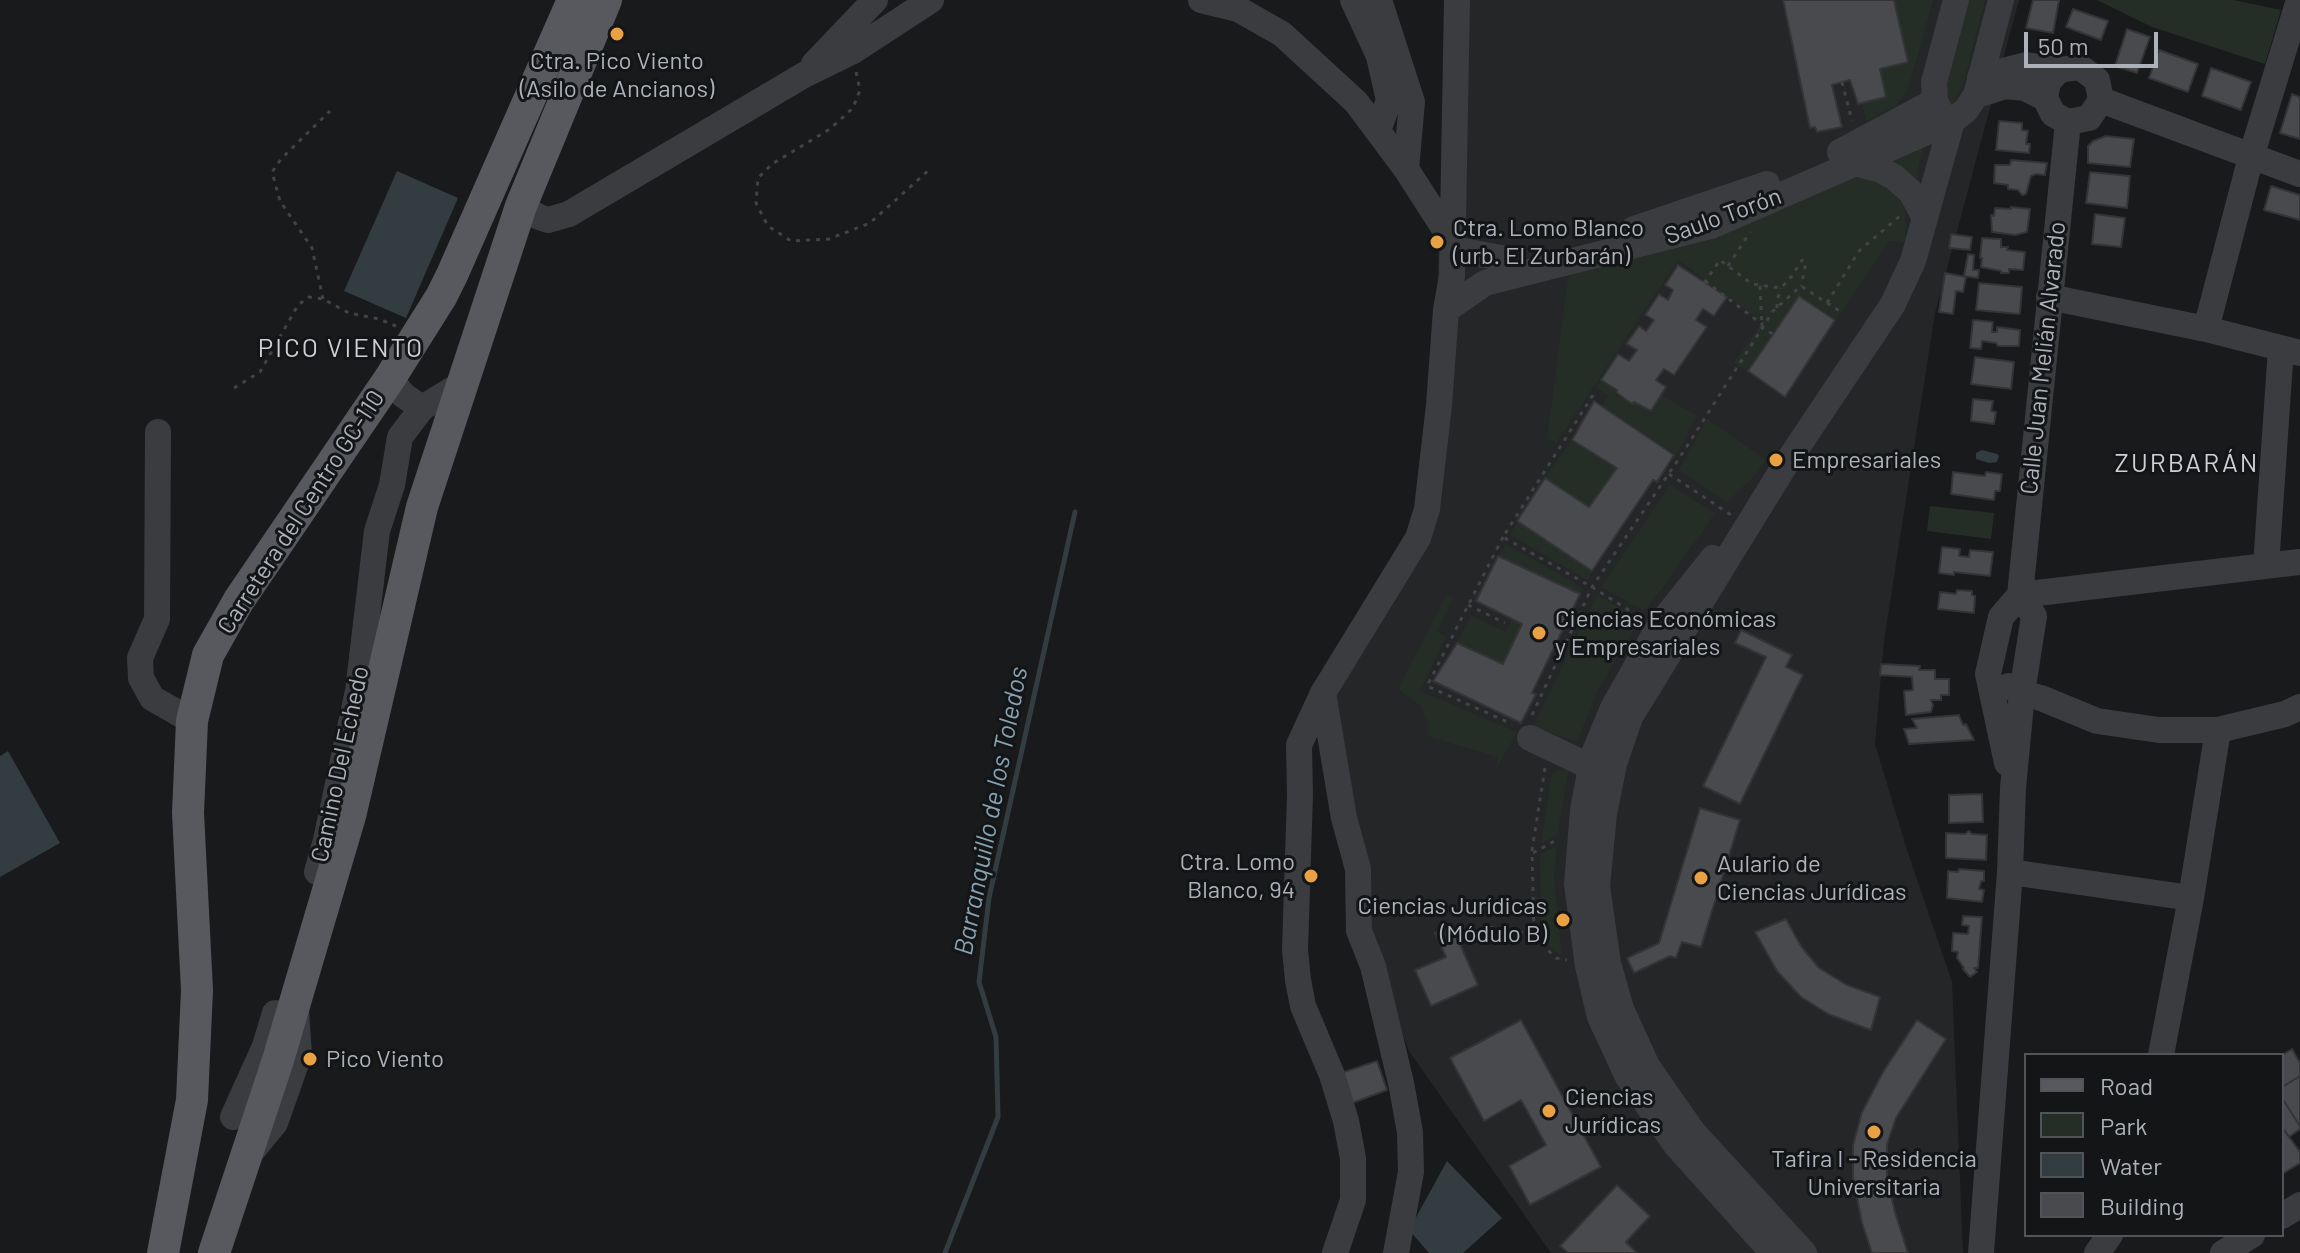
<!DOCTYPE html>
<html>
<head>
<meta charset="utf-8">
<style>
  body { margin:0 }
  #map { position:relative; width:2300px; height:1253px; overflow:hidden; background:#191a1b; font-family:Barlow,sans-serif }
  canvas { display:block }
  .legend { position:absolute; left:2024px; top:1053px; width:260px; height:184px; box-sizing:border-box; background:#141517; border:2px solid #515458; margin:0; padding:10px 14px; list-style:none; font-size:24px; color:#adb2ba }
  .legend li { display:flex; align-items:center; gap:16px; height:40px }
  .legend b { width:40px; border:2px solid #515458 }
  .scale { position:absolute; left:2024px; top:32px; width:134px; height:36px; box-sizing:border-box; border:4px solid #adb2ba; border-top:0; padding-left:10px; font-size:24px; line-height:28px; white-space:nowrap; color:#adb2ba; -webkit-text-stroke:6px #141517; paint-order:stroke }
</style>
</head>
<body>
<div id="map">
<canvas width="2300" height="1253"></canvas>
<ul class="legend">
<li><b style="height:10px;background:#57595f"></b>Road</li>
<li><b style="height:22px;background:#252e26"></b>Park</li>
<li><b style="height:22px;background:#323c41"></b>Water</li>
<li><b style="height:22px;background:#484a4e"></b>Building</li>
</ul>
<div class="scale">50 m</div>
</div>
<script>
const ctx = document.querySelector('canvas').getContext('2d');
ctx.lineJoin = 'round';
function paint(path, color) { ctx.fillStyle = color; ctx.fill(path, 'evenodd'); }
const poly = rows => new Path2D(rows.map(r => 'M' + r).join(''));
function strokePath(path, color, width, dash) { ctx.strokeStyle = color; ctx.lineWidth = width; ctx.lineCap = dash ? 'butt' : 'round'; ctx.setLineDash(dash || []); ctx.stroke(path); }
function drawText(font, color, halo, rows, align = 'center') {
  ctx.font = font + ' Barlow,sans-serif'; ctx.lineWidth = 6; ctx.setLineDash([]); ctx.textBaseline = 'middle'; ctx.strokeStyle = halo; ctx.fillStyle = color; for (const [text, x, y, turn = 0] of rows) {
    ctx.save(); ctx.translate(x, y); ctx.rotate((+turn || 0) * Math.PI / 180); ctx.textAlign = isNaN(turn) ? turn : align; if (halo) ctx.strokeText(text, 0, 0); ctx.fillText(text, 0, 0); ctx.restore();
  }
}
const built = poly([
  [1448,0,2019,0,1935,313,1884,641,1875,744,1907,850,1952,982,1963,1253,1551,1253,1409,1051,1363,930,1323,718,1428,534]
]);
const green = poly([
  [1894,0,1933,0,1908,89,1895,106,1866,121,1862,103,1880,69,1908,62],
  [1967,0,1985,0,1964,81,1951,106,1944,94],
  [2097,0,2234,0,2281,10,2265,64,2152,27],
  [1925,138,1916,179,1891,161],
  [1860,174,1875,178,1896,195,1902,204,1906,216,1905,242,1889,241,1837,319,1799,295,1747,371,1734,363,1762,322,1678,260,1556,443,1547,438,1569,271],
  [1601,381,1617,390,1615,394,1632,405,1635,402,1651,413,1661,395,1697,416,1676,454,1602,406,1608,396,1596,387],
  [1707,419,1766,460,1756,474,1727,502,1679,470],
  [1572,440,1617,468,1588,506,1545,478],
  [1670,485,1715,513,1647,609,1645,608,1643,610,1601,587],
  [1930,506,1994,513,1991,539,1927,531],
  [1517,521,1592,571,1587,580,1510,535],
  [1506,544,1583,588,1580,594,1498,556],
  [1447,594,1453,598,1437,631,1446,637,1420,691,1517,732,1496,769,1498,757,1427,736,1427,722,1421,706,1398,689],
  [1597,595,1640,619,1598,689,1577,742,1533,727],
  [1471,616,1506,632,1512,619,1522,624,1503,664,1457,643],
  [1569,767,1557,835,1541,844,1552,773],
  [1557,846,1554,877,1562,955,1558,954,1541,938,1540,854]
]);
const water = poly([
  [397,171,458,198,406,318,344,291],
  [1982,450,1997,454,1999,456,1997,462,1989,463,1976,459,1976,453],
  [8,751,60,843,0,877,0,756],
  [1447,1161,1502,1218,1463,1253,1429,1253,1409,1230]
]);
const stream = poly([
  [945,1253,998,1117,996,1037,979,982,989,898,1075,512]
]);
const building = poly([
  [1783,0,1894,0,1908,62,1880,69,1886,97,1858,104,1850,80,1832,85,1842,127,1817,132,1815,127,1810,128,1783,0],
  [2033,0,2059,0,2053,33,2026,28,2033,0],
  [2073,9,2108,21,2101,40,2066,27,2073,9],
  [2127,29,2150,37,2137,73,2115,66,2127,29],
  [2159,50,2198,64,2188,92,2149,78,2159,50],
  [2211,68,2251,82,2241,110,2202,96,2211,68],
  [2292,94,2300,97,2300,139,2280,133,2292,94],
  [1999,121,2022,123,2022,130,2028,131,2026,144,2030,144,2029,153,1996,150,1999,121],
  [2106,136,2134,139,2130,167,2088,163,2088,146,2093,141,2106,136],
  [2011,160,2047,163,2045,175,2036,174,2031,176,2026,194,2022,195,2018,190,2008,189,2008,185,1994,183,1995,165,2010,165,2011,160],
  [2090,172,2130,176,2127,208,2086,203,2090,172],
  [2271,186,2300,195,2300,220,2264,210,2271,186],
  [2011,207,2030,209,2027,232,2015,235,1992,232,1991,215,1994,216,1995,208,2011,209,2011,207],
  [2095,214,2125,218,2121,247,2092,244,2095,214],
  [1951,234,1972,237,1970,250,1949,248,1951,234],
  [1982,238,2001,239,2001,247,2008,247,2007,250,2025,252,2023,270,2009,269,2009,273,2001,273,2001,271,1981,267,1982,258,1980,258,1982,238],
  [1968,254,1974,255,1973,270,1979,270,1978,278,1964,276,1968,254],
  [1678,265,1727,297,1714,316,1703,309,1696,320,1707,327,1674,375,1664,369,1656,380,1666,387,1651,411,1634,402,1632,404,1617,393,1617,390,1601,380,1618,354,1629,361,1637,350,1626,344,1639,326,1646,331,1654,320,1645,315,1659,294,1668,300,1673,290,1665,285,1678,265],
  [1945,273,1966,277,1963,292,1956,291,1953,314,1939,312,1945,273],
  [1979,283,2022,287,2020,313,2018,314,1976,310,1979,283],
  [1799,296,1835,320,1785,397,1748,371,1799,296],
  [1973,320,1993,322,1992,332,1997,332,1997,327,2020,330,2019,346,1998,346,1996,343,1982,341,1981,349,1970,348,1973,320],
  [1975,357,2014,362,2011,389,1971,384,1975,357],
  [1973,399,1993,401,1991,411,1996,412,1994,424,1971,421,1973,399],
  [1594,401,1674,455,1657,482,1653,480,1592,571,1517,521,1545,478,1589,507,1617,468,1572,440,1594,401],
  [1953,472,1985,476,1986,472,2002,474,2000,491,1995,491,1994,500,1951,494,1953,472],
  [1942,547,1960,549,1959,556,1969,557,1970,550,1993,552,1990,576,1954,572,1954,575,1939,573,1942,547],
  [1498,556,1580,594,1532,693,1536,694,1521,723,1433,681,1457,643,1503,664,1522,624,1476,601,1498,556],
  [1957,590,1972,591,1972,595,1975,596,1974,613,1938,609,1940,592,1956,594,1957,590],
  [1741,630,1792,655,1786,667,1803,675,1740,804,1703,786,1766,657,1735,643,1741,630],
  [1881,664,1920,666,1919,670,1935,670,1935,679,1949,679,1949,695,1941,695,1941,700,1931,700,1933,705,1931,712,1906,715,1904,691,1913,690,1912,677,1880,675,1881,664],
  [1959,715,1963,725,1966,724,1974,740,1909,744,1904,729,1917,728,1912,719,1959,715],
  [1982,794,1983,822,1949,823,1949,795,1982,794],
  [1700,808,1740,820,1701,947,1682,942,1676,958,1670,956,1634,973,1627,958,1659,943,1700,808],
  [1969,831,1972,834,1987,835,1986,860,1946,858,1946,833,1965,834,1969,831],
  [1959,869,1984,871,1984,881,1981,881,1979,889,1984,890,1982,902,1947,898,1948,871,1958,872,1959,869],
  [1963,916,1982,917,1978,968,1974,968,1977,972,1970,977,1963,969,1964,968,1957,958,1958,952,1952,951,1953,933,1968,934,1969,926,1962,925,1963,916],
  [1786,919,1801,946,1819,968,1847,985,1880,997,1871,1030,1828,1014,1801,997,1777,971,1755,932,1786,919],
  [1452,926,1478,985,1431,1006,1415,970,1446,957,1435,933,1452,926],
  [1521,1020,1601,1167,1530,1205,1509,1166,1546,1145,1521,1100,1484,1121,1450,1058,1521,1020],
  [1917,1020,1946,1039,1896,1118,1887,1145,1887,1178,1895,1212,1908,1253,1872,1253,1862,1223,1853,1178,1853,1145,1862,1112,1883,1072,1917,1020],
  [2292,1049,2300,1063,2300,1076,2282,1087,2282,1055,2292,1049],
  [1377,1061,1387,1090,1352,1103,1341,1073,1377,1061],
  [2300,1076,2300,1126,2282,1098,2282,1087,2300,1076],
  [2282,1098,2300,1126,2300,1129,2289,1137,2282,1127,2282,1098],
  [2282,1127,2300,1152,2300,1163,2282,1174,2282,1127],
  [1617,1185,1650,1216,1626,1242,1637,1253,1568,1253,1560,1246,1617,1185]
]);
const path = poly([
  [856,72,860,90,853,108,830,129,772,164,758,178,756,203,768,226,791,241,829,239,870,223,929,170],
  [1842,82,1852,121],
  [1728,266,1750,232],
  [1705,281,1763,325],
  [1704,283,1720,260,1752,284,1781,288,1792,276,1802,260,1806,263,1801,286],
  [1760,286,1762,328,1773,334],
  [323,299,312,248,280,201,272,172,281,159,330,111],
  [1827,303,1859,251,1901,215],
  [1777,308,1777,301,1781,288],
  [234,388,260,372,298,305,309,297,323,299,349,313,379,319,396,326],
  [1593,395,1503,537,1592,587,1638,616],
  [1669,474,1731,515],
  [1503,537,1427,686,1512,724],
  [1468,605,1505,623],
  [1532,715,1592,587,1680,457,1773,311,1801,286,1841,312],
  [1545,768,1532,850,1534,937,1556,958,1567,960],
  [1533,853,1558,839],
  [1490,927,1509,934,1533,931]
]);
const minor = poly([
  [1201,0,1238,9,1282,34,1356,102,1406,169,1451,239],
  [1353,0,1379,56,1389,100,1378,131],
  [1379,0,1412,102,1406,169],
  [814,64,875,0],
  [2080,67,2097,80,2101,100,2089,118,2068,122,2053,114,2045,98,2048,82,2059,70,2080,67],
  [1980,77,2026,65,2059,70],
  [1983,93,2005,86,2025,88,2045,98],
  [2101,100,2300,174],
  [1942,115,1935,101,1934,82,1956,0],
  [1840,152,1935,101],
  [1855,163,1881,170,1894,177,1911,192,1925,218],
  [521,206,539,217,548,220,569,214,804,75,853,51,931,0],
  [1634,229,1767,184],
  [1453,249,1512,260],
  [2049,297,2206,329,2300,353],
  [1446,310,1485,283,1711,226,1952,121,1966,110,1976,95,2001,0],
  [2206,329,2251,157,2299,0],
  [390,378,403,395,422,408,463,383],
  [158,432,157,619,140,658,141,678,152,698,192,721],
  [1713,558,1661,623,1613,708,1593,756,1583,810,1577,884,1588,966,1600,1017,1628,1077,1676,1145,1773,1253],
  [2266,566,2281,348],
  [2009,686,2022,693,2041,698,2097,721,2159,730,2218,730,2285,714,2300,707],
  [1323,693,1344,818,1358,869,1359,931,1373,966,1401,1083,1410,1132,1411,1172,1396,1253],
  [1530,738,1591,767],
  [2007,763,1988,674,2001,617,2020,595,2300,562],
  [317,872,326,840,358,691,377,531,392,485,400,437,422,408],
  [2010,872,2191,898],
  [2161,1055,2191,898,2218,730],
  [233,1117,265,1046,275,1013],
  [252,1151,275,1123,299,1055,296,1011],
  [2282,1216,2300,1205],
  [1335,1253,1353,1200,1353,1158,1346,1121,1332,1075,1303,1006,1298,980,1295,950,1300,795,1299,745,1323,693,1418,538,1427,509,1439,405,1446,310,1452,276,1457,0],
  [1804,1253,1693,1132,1647,1066,1621,1009,1608,963,1597,886,1604,814,1614,764,1630,717,1782,470,1893,304,1913,261,1952,121],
  [1981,1253,2010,872,2013,788,2022,693,2034,616,2020,595,2068,122],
  [2097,1253,2110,1235],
  [2223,1253,2252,1235]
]);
const major = poly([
  [163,1253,192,1100,197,990,188,813,192,721,208,655,239,600,390,378,441,297,452,275,573,0],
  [214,1253,278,1060,350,816,422,507,521,206,606,0]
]);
const markers = [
  [617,34,8,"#e9a144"],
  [1437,242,8,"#e9a144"],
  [1776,460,8,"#e9a144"],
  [1539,633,8,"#e9a144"],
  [1311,876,8,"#e9a144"],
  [1701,878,8,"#e9a144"],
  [1563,920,8,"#e9a144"],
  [310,1059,8,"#e9a144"],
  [1549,1111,8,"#e9a144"],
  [1874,1132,8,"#e9a144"]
];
const poiNames = [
  ["Ctra. Pico Viento",617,61,"center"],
  ["(Asilo de Ancianos)",617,89,"center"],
  ["Ctra. Lomo Blanco",1453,228],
  ["(urb. El Zurbarán)",1453,256],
  ["Empresariales",1792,460],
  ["Ciencias Económicas",1555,619],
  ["y Empresariales",1555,647],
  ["Ctra. Lomo",1295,862,"right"],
  ["Blanco, 94",1295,890,"right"],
  ["Aulario de",1717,864],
  ["Ciencias Jurídicas",1717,892],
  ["Ciencias Jurídicas",1547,906,"right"],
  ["(Módulo B)",1547,934,"right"],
  ["Pico Viento",326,1059],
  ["Ciencias",1565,1097],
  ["Jurídicas",1565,1125],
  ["Tafira I - Residencia",1874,1159,"center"],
  ["Universitaria",1874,1187,"center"]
];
const streetNames = [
  ["Saulo Torón",1723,216,-20],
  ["Calle Juan Melián Alvarado",2043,358,-84],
  ["Carretera del Centro GC-110",301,512,-57],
  ["Camino Del Echedo",340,764,-78]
];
const neighbourhoodNames = [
  ["PICO VIENTO",341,348],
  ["ZURBARÁN",2187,463]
];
const waterNames = [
  ["Barranquillo de los Toledos",991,811,-79]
];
paint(built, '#252628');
paint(green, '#252e26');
paint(water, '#323c41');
strokePath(stream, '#323c41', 5);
paint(building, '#484a4e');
strokePath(building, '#343437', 2);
strokePath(path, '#414347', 3, [4, 6]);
strokePath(minor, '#3b3c40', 26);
strokePath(major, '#57595f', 32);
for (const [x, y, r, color] of markers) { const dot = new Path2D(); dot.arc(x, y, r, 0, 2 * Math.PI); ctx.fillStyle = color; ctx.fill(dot); strokePath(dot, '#141517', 3); }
drawText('24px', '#adb2ba', '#141517', poiNames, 'left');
drawText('24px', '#adb2ba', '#141517', streetNames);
ctx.letterSpacing = '2px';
drawText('26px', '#cdd1d7', '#141517', neighbourhoodNames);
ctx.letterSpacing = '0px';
drawText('italic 26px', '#86a2b3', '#141517', waterNames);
</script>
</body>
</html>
